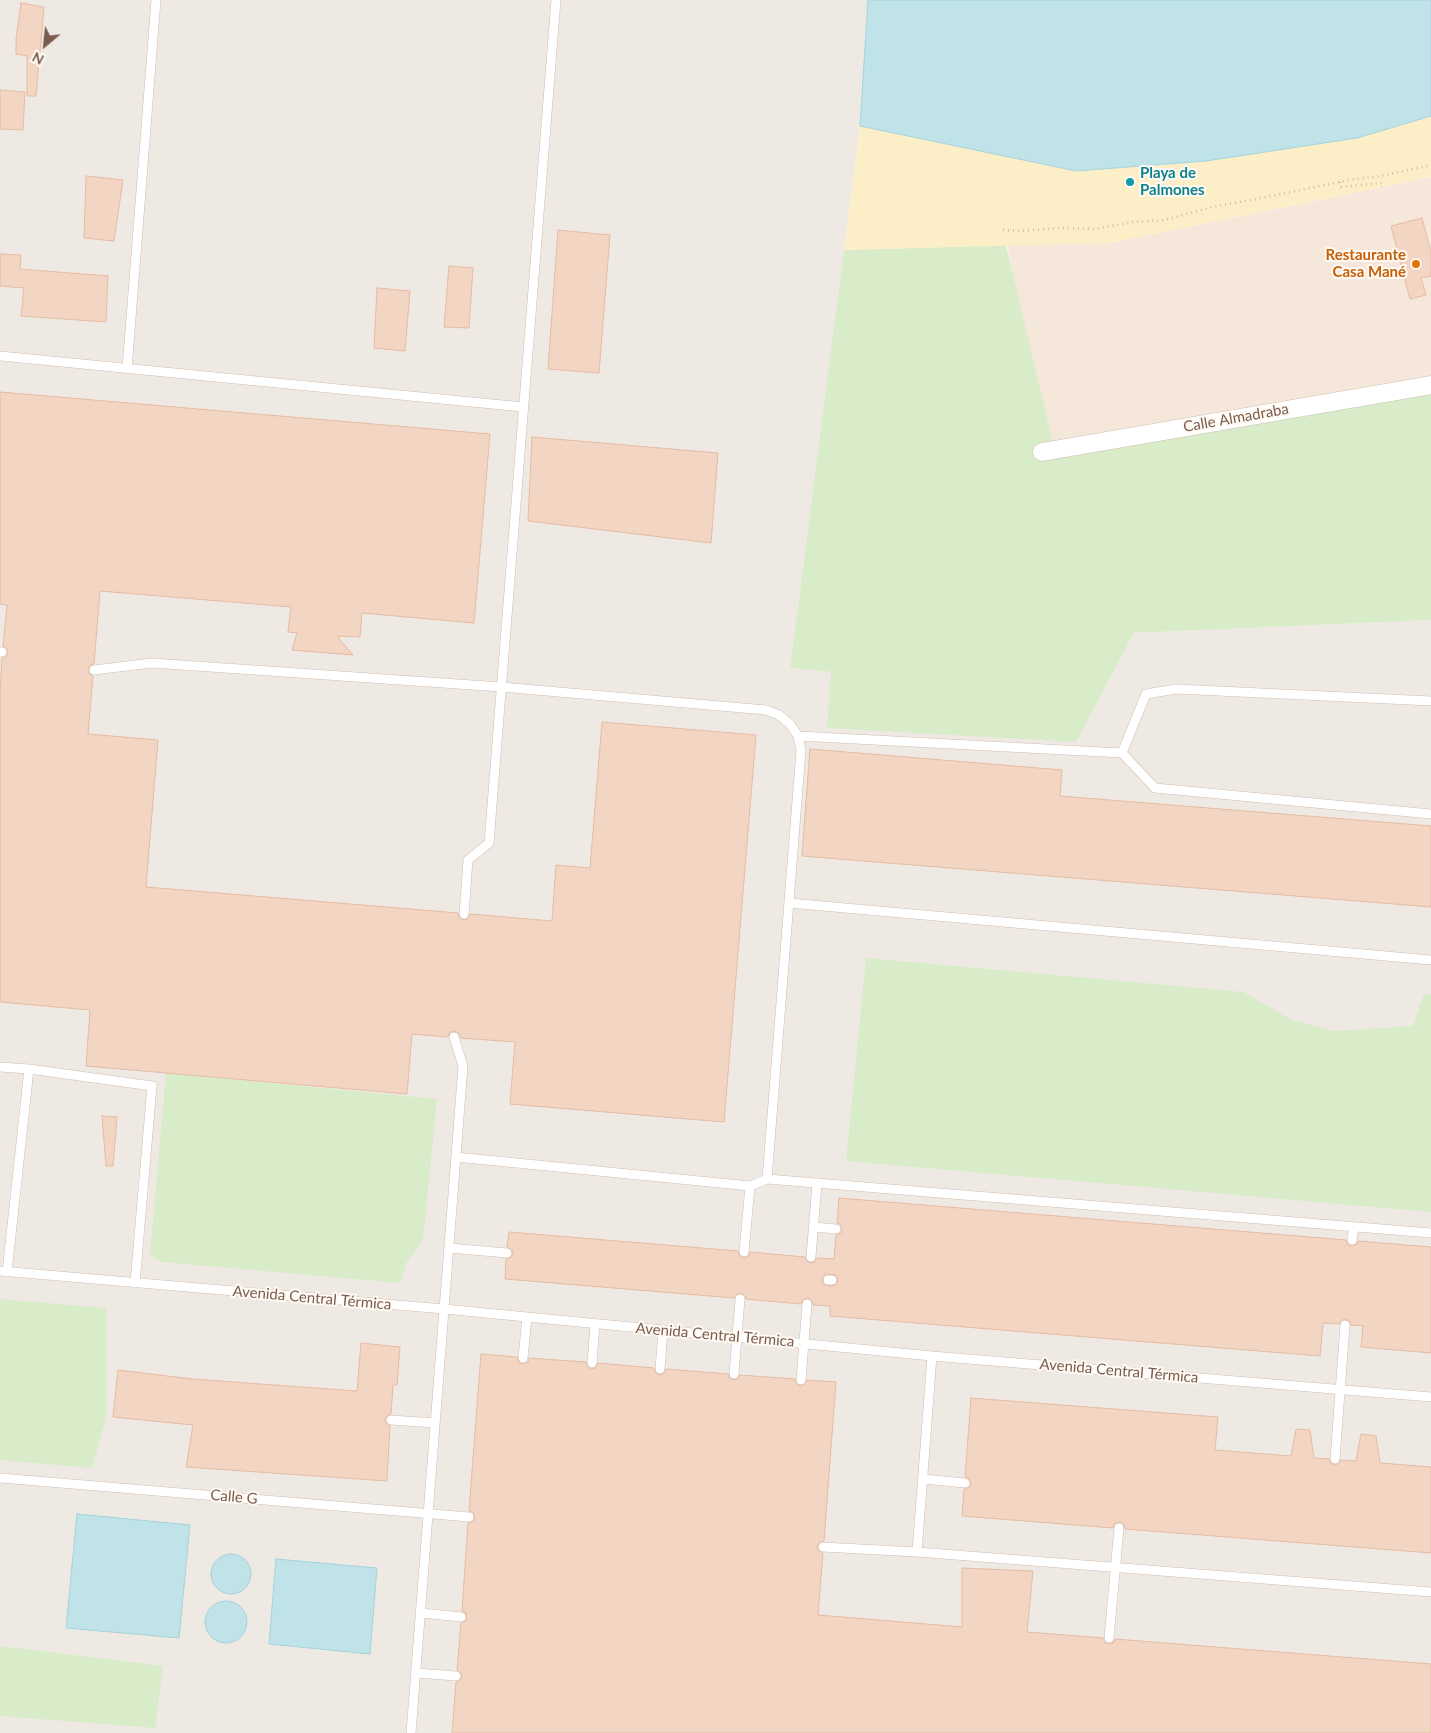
<!DOCTYPE html>
<html>
<head>
<meta charset="utf-8">
<style>
  body { margin:0 }
  #map { position:relative; width:1431px; height:1733px; overflow:hidden; background:#fdf6ec; font-family:Lato,sans-serif }
  canvas { display:block }
  .north { position:absolute; left:20px; top:20px; width:50px; height:50px; -webkit-text-stroke:4px #fffaf3; paint-order:stroke; rotate:208deg; font-size:14px; font-weight:700; line-height:20px; text-align:center; color:#7a5c4d }
  .north::after { content:''; display:block; margin:auto; width:18px; height:22px; background:#7a5c4d; clip-path:polygon(50% 0,100% 100%,50% 72%,0 100%) }
</style>
</head>
<body>
<div id="map">
<canvas width="1431" height="1733"></canvas>
<div class="north">N</div>
</div>
<script>
const ctx = document.querySelector('canvas').getContext('2d');
ctx.lineJoin = 'round';
function paint(path, color) { ctx.fillStyle = color; ctx.fill(path, 'evenodd'); }
const poly = rows => new Path2D(rows.map(r => 'M' + r).join(''));
function strokePath(path, color, width, dash) { ctx.strokeStyle = color; ctx.lineWidth = width; ctx.lineCap = dash ? 'butt' : 'round'; ctx.setLineDash(dash || []); ctx.stroke(path); }
function drawText(font, color, halo, rows, align = 'center') {
  ctx.font = font + ' Lato,sans-serif'; ctx.lineWidth = 4; ctx.setLineDash([]); ctx.textBaseline = 'middle'; ctx.strokeStyle = halo; ctx.fillStyle = color; for (const [text, x, y, turn = 0] of rows) {
    ctx.save(); ctx.translate(x, y); ctx.rotate((+turn || 0) * Math.PI / 180); ctx.textAlign = isNaN(turn) ? turn : align; if (halo) ctx.strokeText(text, 0, 0); ctx.fillText(text, 0, 0); ctx.restore();
  }
}
const residential = poly([
  [1431,177,1431,394,1051,460,1007,245,1109,243]
]);
const industrial = poly([
  [0,0,868,0,860,126,855,170,790,668,831,672,1076,742,1134,633,1431,620,1431,1733,0,1733]
]);
const green = poly([
  [1006,245,1053,443,1431,385,1431,620,1134,633,1076,742,827,728,831,672,790,668,844,250],
  [866,958,1243,992,1292,1020,1334,1031,1413,1026,1424,993,1431,995,1431,1212,846,1161],
  [166,1073,437,1099,423,1241,406,1263,400,1283,161,1262,150,1255],
  [0,1299,107,1308,106,1418,92,1468,0,1460],
  [0,1646,163,1666,155,1728,0,1716]
]);
const sand = poly([
  [1431,116,1431,177,1109,243,844,250,860,126,1076,171,1206,161,1357,138]
]);
const water = poly([
  [868,0,1431,0,1431,116,1357,138,1206,161,1076,171,860,126,868,0],
  [77,1514,190,1525,179,1638,66,1628,77,1514],
  '211 1574a20 20 0 1 1 40 0a20 20 0 1 1-40 0Z',
  [276,1559,377,1568,370,1654,269,1644,276,1559],
  '205 1622a21 21 0 1 1 42 0a21 21 0 1 1-42 0Z'
]);
const building = poly([
  [21,3,44,7,36,96,27,96,27,56,16,54,16,39,21,3],
  [0,90,25,92,23,130,0,129,0,90],
  [86,176,123,180,114,241,84,238,86,176],
  [1422,218,1431,252,1431,276,1421,278,1426,295,1410,299,1391,226,1422,218],
  [558,230,610,235,599,373,548,369,558,230],
  [0,254,21,255,20,269,108,276,106,322,21,316,24,288,0,286,0,254],
  [449,266,473,268,469,328,444,327,449,266],
  [377,288,410,291,405,351,374,348,377,288],
  [0,392,490,434,474,623,362,613,360,637,337,636,353,655,292,650,297,633,288,632,291,607,100,591,94,664,90,665,88,670,89,674,93,676,88,734,158,740,146,887,458,913,459,917,463,920,467,919,470,914,552,921,556,865,590,868,602,722,756,735,724,1122,510,1104,515,1042,461,1038,459,1033,455,1031,450,1032,448,1037,412,1034,407,1094,86,1066,90,1010,0,1002,0,691,2,658,6,657,8,652,7,648,3,646,7,605,0,604,0,392],
  [532,437,718,453,711,543,528,521,532,437],
  [810,749,1062,770,1060,796,1431,826,1431,907,802,856,810,749],
  [102,1116,117,1117,113,1166,106,1166,102,1116],
  [839,1198,1346,1240,1348,1245,1352,1246,1357,1244,1358,1241,1431,1247,1431,1353,1361,1347,1363,1326,1351,1325,1350,1322,1346,1319,1342,1320,1339,1324,1323,1323,1320,1356,830,1316,830,1306,813,1305,812,1301,808,1298,804,1299,801,1304,746,1299,745,1296,741,1293,737,1294,734,1298,505,1279,506,1259,510,1258,513,1254,512,1250,507,1247,509,1232,738,1251,740,1257,744,1258,749,1256,750,1252,805,1257,806,1260,810,1263,814,1262,817,1258,834,1259,836,1235,841,1233,842,1229,840,1224,837,1223,839,1198],
  [825,1274,836,1275,838,1280,837,1284,832,1286,824,1285,822,1280,825,1274],
  [361,1343,400,1347,397,1385,393,1385,391,1414,388,1415,385,1419,386,1423,390,1426,387,1481,186,1467,193,1425,113,1417,118,1370,192,1379,357,1391,361,1343],
  [481,1354,517,1357,519,1363,523,1364,528,1362,529,1358,586,1362,587,1366,591,1369,595,1368,598,1363,654,1368,655,1372,659,1375,663,1374,666,1369,728,1374,729,1377,733,1380,737,1379,740,1375,795,1379,796,1383,800,1386,804,1385,807,1380,836,1382,824,1541,820,1542,817,1546,818,1550,823,1553,818,1615,962,1627,962,1568,1033,1571,1027,1632,1103,1638,1105,1643,1109,1644,1114,1642,1115,1639,1431,1664,1431,1733,452,1733,456,1682,459,1681,462,1677,461,1673,457,1670,461,1623,466,1621,467,1617,465,1612,462,1611,468,1523,474,1521,475,1517,473,1512,469,1511,481,1354],
  [971,1398,1218,1417,1215,1450,1291,1456,1296,1429,1310,1430,1314,1458,1329,1459,1330,1462,1334,1465,1338,1464,1341,1460,1356,1461,1361,1434,1376,1436,1380,1463,1431,1467,1431,1553,1125,1529,1123,1523,1119,1522,1114,1524,1113,1528,962,1516,964,1489,970,1487,971,1483,969,1478,965,1477,971,1398]
]);
const path = poly([
  [1340,182,1341,187,1382,183,1382,187],
  [1003,230,1021,231,1058,228,1094,229,1133,222,1165,220,1212,207,1272,196,1348,180,1381,176,1431,165]
]);
const service = poly([
  [0,356,523,407],
  [127,369,156,0],
  [0,652,2,652],
  [94,670,152,663,501,687,766,710,779,715,790,724,798,736,801,750,767,1179],
  [1431,701,1176,689,1146,694,1122,753,1155,788,1431,814],
  [798,736,1122,753],
  [789,903,1431,960],
  [464,914,468,860,489,843,556,0],
  [0,1067,29,1069],
  [456,1157,750,1186,767,1179,1431,1233],
  [813,1227,836,1229],
  [1352,1240,1354,1227],
  [449,1248,507,1253],
  [744,1252,750,1186],
  [811,1257,817,1183],
  [0,1271,444,1309,932,1356,1431,1397],
  [7,1272,29,1069,152,1086,135,1283],
  [828,1280,832,1280],
  [932,1356,917,1552,1431,1592],
  [523,1358,527,1317],
  [592,1363,595,1324],
  [660,1369,663,1330],
  [734,1374,740,1299],
  [801,1380,807,1304],
  [391,1420,435,1423],
  [1335,1459,1345,1325],
  [0,1478,469,1517],
  [923,1479,965,1483],
  [823,1547,917,1552],
  [421,1613,461,1617],
  [1109,1638,1119,1528],
  [416,1673,456,1676],
  [411,1733,463,1066,454,1037]
]);
const minor = poly([
  [1042,452,1431,385]
]);
const markers = [
  [1130,182,5,"#0f9aa8"],
  [1416,264,5,"#e8710a"]
];
const cultureNames = [
  ["Playa de",1140,173],
  ["Palmones",1140,190]
];
const foodNames = [
  ["Restaurante",1406,255],
  ["Casa Mané",1406,272]
];
const streetNames = [
  ["Calle Almadraba",1236,418,-10],
  ["Avenida Central Térmica",312,1298,5],
  ["Avenida Central Térmica",715,1335,5],
  ["Avenida Central Térmica",1119,1371,5],
  ["Calle G",234,1497,5]
];
paint(residential, '#f5e8da');
paint(industrial, '#efe9e4');
paint(green, '#d8ecc9');
paint(sand, '#fcefc7');
paint(water, '#bfe3e8');
strokePath(water, '#a5d3da', 1);
paint(building, '#f3d5c3');
strokePath(building, '#e6bba3', 1);
strokePath(service, '#d1beb0', 10);
strokePath(minor, '#d1beb0', 19);
strokePath(path, '#d9b8a5', 2.5, [1, 4]);
strokePath(service, '#fff', 9);
strokePath(minor, '#fff', 18);
for (const [x, y, r, color] of markers) { const dot = new Path2D(); dot.arc(x, y, r, 0, 2 * Math.PI); ctx.fillStyle = color; ctx.fill(dot); strokePath(dot, '#fffaf3', 2); }
drawText('bold 15px', '#0d838f', '#fffaf3', cultureNames, 'left');
drawText('bold 15px', '#c56008', '#fffaf3', foodNames, 'right');
drawText('15px', '#7a5c4d', '#fffaf3', streetNames);
</script>
</body>
</html>
